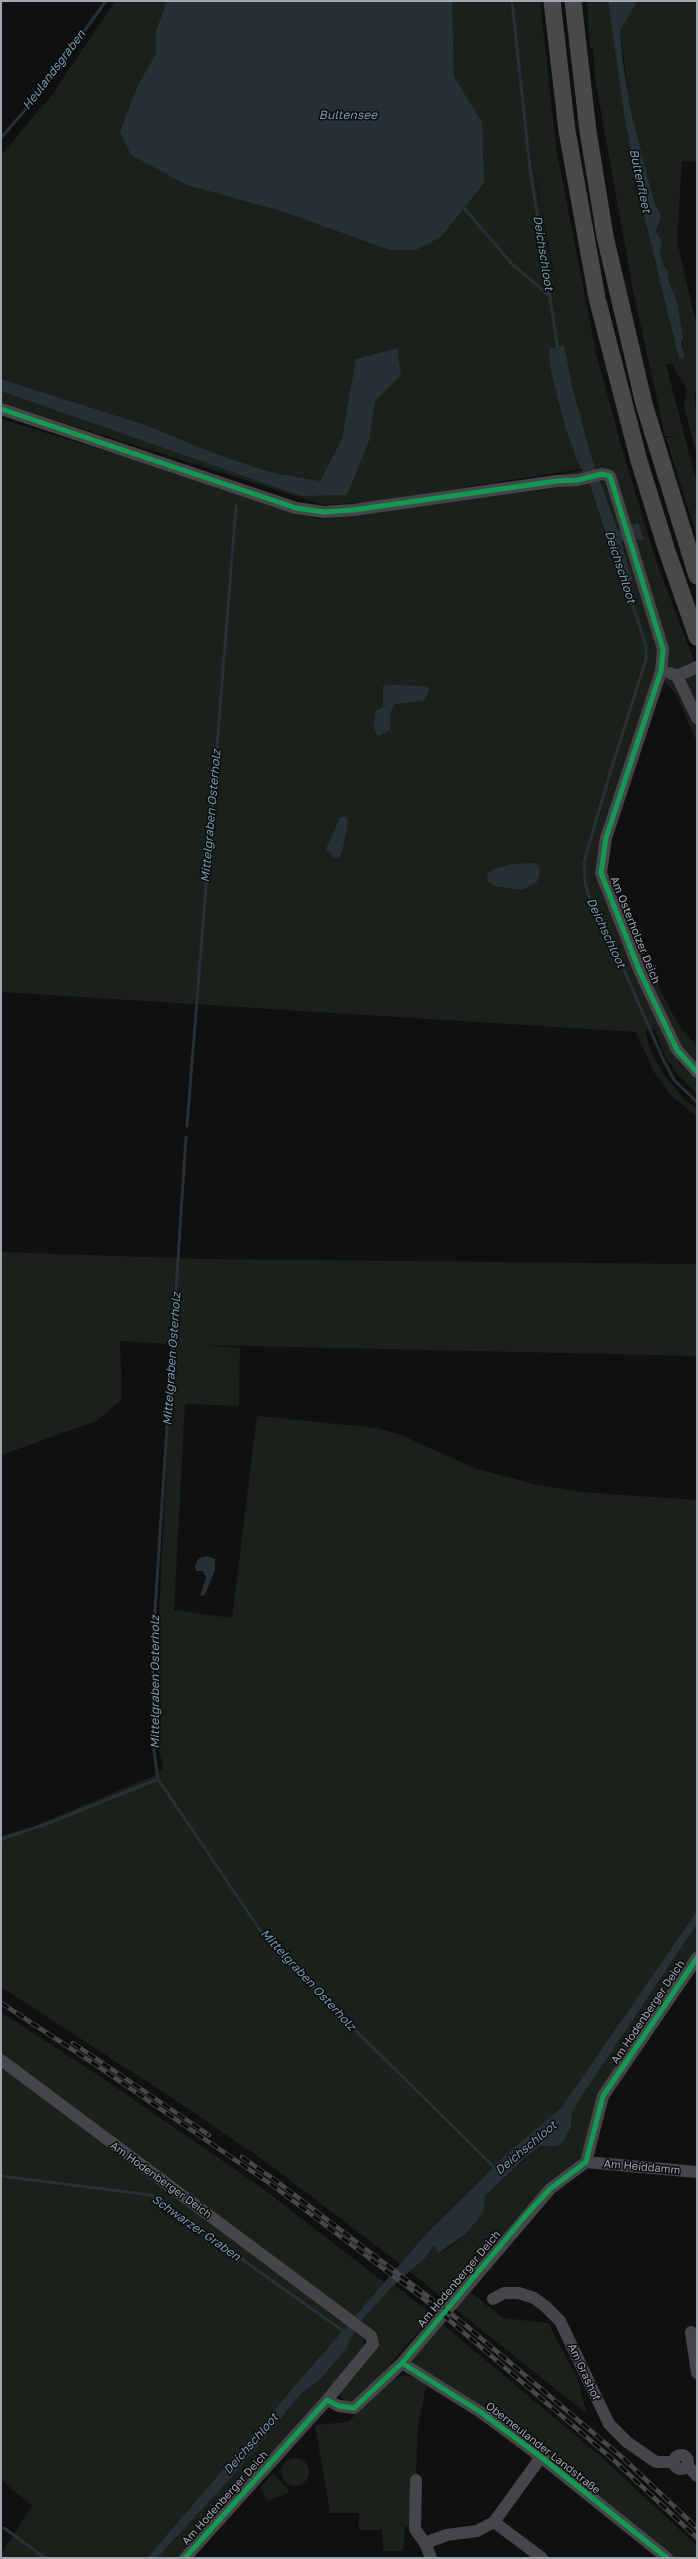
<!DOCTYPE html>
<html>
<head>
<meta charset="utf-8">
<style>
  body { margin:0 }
  #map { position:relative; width:698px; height:2559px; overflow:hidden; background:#101010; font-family:"Golos Text",sans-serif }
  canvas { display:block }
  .frame { position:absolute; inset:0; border:2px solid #a1a8b1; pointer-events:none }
</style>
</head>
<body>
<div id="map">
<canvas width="698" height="2559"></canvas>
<div class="frame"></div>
</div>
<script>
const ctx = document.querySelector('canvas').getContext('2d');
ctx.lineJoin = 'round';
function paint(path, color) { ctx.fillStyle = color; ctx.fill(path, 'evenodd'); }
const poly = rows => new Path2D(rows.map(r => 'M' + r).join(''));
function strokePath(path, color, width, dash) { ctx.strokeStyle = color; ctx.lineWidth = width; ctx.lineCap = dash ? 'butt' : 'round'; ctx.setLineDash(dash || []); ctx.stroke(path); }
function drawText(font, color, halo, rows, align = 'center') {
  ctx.font = font + ' "Golos Text",sans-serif'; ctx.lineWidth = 3; ctx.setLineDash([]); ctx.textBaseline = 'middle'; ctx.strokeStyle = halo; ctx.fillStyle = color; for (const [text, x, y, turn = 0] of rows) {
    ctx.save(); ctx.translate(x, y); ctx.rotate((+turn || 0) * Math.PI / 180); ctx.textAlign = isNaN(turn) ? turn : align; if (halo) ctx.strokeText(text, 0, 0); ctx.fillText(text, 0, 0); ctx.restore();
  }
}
const green = poly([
  [115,1,540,1,556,147,596,353,625,459,658,566,697,669,697,742,676,694,655,671,605,822,596,873,623,940,638,938,650,970,679,1026,697,1046,697,1067,670,1047,679,1063,697,1080,697,1093,678,1075,665,1056,655,1030,645,1031,650,1049,663,1074,685,1100,697,1109,697,1117,672,1096,654,1072,636,1032,1,992,1,419,159,467,301,515,323,519,562,487,559,475,606,465,372,502,324,505,1,403,1,155,51,96],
  [528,138,557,290,548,248],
  [587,1,608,1,624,114,639,195,679,359,684,357,677,301,668,279,668,271,663,264,660,251,662,241,656,232,661,216,654,202,631,111,620,31,637,1,697,1,697,162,682,161,677,241,697,327,697,388,694,394,697,417,697,455,684,407,687,389,671,363,666,365,697,483,697,537,666,438,676,436,665,436,632,286,595,78,593,48,590,48],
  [1,1252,206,1259,697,1264,697,1356,202,1345,240,1348,239,1406,185,1404,174,1610,232,1618,257,1416,377,1428,401,1435,474,1468,534,1484,579,1492,697,1500,697,1911,561,2108,478,2182,400,2264,266,2162,175,2100,1,1987,1,1836,32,1827,153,1776,163,1769,157,1738,157,1658,172,1344,120,1341,122,1399,97,1421,1,1455],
  [697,1924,697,1952,600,2092,585,2149,578,2162,547,2183,446,2301,409,2271,426,2257,434,2246,439,2253,452,2246,464,2235,478,2220,484,2209,485,2196,540,2146,558,2146,571,2127,571,2115,576,2105],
  [1,2012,98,2075,262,2188,385,2283,354,2319,1,2053],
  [1,2067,349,2326,147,2558,1,2558,1,2554,32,2506,1,2480],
  [394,2285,433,2315,361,2398,350,2403,345,2402,338,2393,380,2341,359,2323],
  [469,2291,503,2318,548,2323,577,2377,587,2414,454,2308],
  [441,2323,600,2456,697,2546,697,2558,671,2558,413,2365,411,2357],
  [354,2331,358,2335,360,2333,364,2339,365,2349,177,2558,157,2558,230,2479,301,2394,345,2350],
  [405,2375,427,2383,418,2426,414,2527,405,2527,403,2551,383,2551,382,2530,359,2530,359,2513,330,2513,315,2425,348,2422,391,2380],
  '281 2472a14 14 0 1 1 28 0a14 14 0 1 1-28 0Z',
  [273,2473,290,2492,267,2501,260,2488]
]);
const water = poly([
  [167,1,452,1,454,77,482,122,484,183,441,237,416,250,390,250,284,212,187,185,131,155,120,132,138,85,156,54,156,31],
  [608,1,637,1,620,31,623,63,631,111,654,202,661,216,656,232,662,241,660,251,663,264,668,271,668,279,677,301,683,338,681,343,685,357,679,359,639,195,624,114],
  [564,345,572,386,591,456,618,531,638,523,644,540,626,539,621,542,633,582,623,586,591,488,577,460,565,426,551,372,549,349],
  [397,348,401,375,375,401,369,441,347,495,301,496,1,391,1,379,145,425,213,453,273,473,320,481,342,439,356,359],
  [391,685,424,686,429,688,427,695,423,701,395,704,390,713,390,730,378,736,374,730,375,712,383,707,383,686],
  [340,817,346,817,348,822,346,833,342,852,339,857,334,858,326,849],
  [535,863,540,870,537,882,522,890,494,886,488,881,487,874,493,869,512,864],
  [207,1556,215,1559,215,1570,207,1590,204,1595,200,1596,206,1577,203,1571,196,1571,195,1566,199,1558],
  [697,1911,697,1924,576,2105,571,2115,571,2127,564,2140,558,2146,540,2146,522,2161,485,2196,484,2209,478,2220,464,2235,439,2253,434,2246,426,2257,394,2285,359,2323,345,2350,321,2378,301,2394,230,2479,157,2558,147,2558,426,2234,506,2155,561,2108]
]);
const stream = poly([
  [512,1,530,169,558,350],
  [1,138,38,95,106,1],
  [464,208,512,264,551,297],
  [625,582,646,646,646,659,607,783,584,862,585,883,593,910,613,945,663,1059,674,1080,697,1102],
  [187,1126,236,506],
  [186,1137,153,1641,153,1744,158,1779,262,1933,339,2014,496,2169],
  [1,1839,49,1823,158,1779],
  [1,2176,151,2195,346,2333],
  [4,2528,45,2558]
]);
const minor = poly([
  [1,409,296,508,324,512,353,510,557,481,578,480,602,474,610,476,663,649,661,671,606,838,601,873,640,972,677,1050,697,1072],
  [670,673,677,676,697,667],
  [677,676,697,718],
  [1,2060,371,2336,373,2344,327,2400,185,2558],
  [586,2162,697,2172],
  [493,2299,504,2293,519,2293,534,2298,545,2306,560,2321,609,2424,627,2442,656,2462,673,2462],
  [691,2332,697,2373],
  [402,2363,482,2413,541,2457,667,2558],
  [327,2400,339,2406,354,2408,402,2363,550,2189,586,2162,603,2096,697,1958],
  '674 2462a7 7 0 1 1 14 0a7 7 0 1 1-14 0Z',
  [687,2465,697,2476],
  [416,2480,415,2529,425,2543,431,2558],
  [494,2522,542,2558],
  [425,2543,447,2535,477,2531,494,2522,541,2457]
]);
const highway = poly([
  [552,1,567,131,597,298,639,461,667,551,697,637],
  [573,1,588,131,605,236,644,404,697,576]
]);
const rail = poly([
  [1,2003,96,2065,272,2185,429,2303,617,2463,697,2538],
  [73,2043,209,2135],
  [242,2157,275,2180,463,2323,623,2458,697,2528]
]);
const cycleway = poly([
  [1,409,296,508,324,512,353,510,557,481,578,480,602,474,610,476,663,649,661,671,606,838,601,873,640,972,677,1050,697,1072],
  [402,2363,482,2413,541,2457,667,2558],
  [185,2558,327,2400,339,2406,354,2408,402,2363,526,2215,550,2189,586,2162,603,2096,697,1958]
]);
const streetNames = [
  ["Am Osterholzer Deich",635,930,68],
  ["Am Hodenberger Deich",648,2012,-56],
  ["Am Heiddamm",642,2167,5],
  ["Am Hodenberger Deich",161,2180,36],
  ["Am Hodenberger Deich",459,2279,-50],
  ["Am Grashof",584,2372,65],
  ["Oberneulander Landstraße",543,2448,38],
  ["Am Hodenberger Deich",225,2498,-48]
];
const waterNames = [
  ["Heulandsgraben",54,70,-53],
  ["Bultensee",348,115],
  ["Bultenfleet",640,181,78],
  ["Deichschloot",543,253,81],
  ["Deichschloot",620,567,72],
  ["Mittelgraben Osterholz",211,816,-85],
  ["Deichschloot",606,933,65],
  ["Mittelgraben Osterholz",172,1359,-86],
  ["Mittelgraben Osterholz",155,1682,-90],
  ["Mittelgraben Osterholz",308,1980,47],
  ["Deichschloot",526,2148,-40],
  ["Schwarzer Graben",196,2228,35],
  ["Deichschloot",251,2444,-49]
];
paint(green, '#1a201a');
paint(water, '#273035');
strokePath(stream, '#273035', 3);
strokePath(minor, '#454649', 12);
strokePath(highway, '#47494b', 17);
strokePath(rail, '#454749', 4.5);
strokePath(rail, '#0a0b0c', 3, [9]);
strokePath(cycleway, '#139951', 5);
drawText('11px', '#a1a8b1', '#0a0b0c', streetNames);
drawText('italic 12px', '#7799ad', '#0a0b0c', waterNames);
</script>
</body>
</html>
